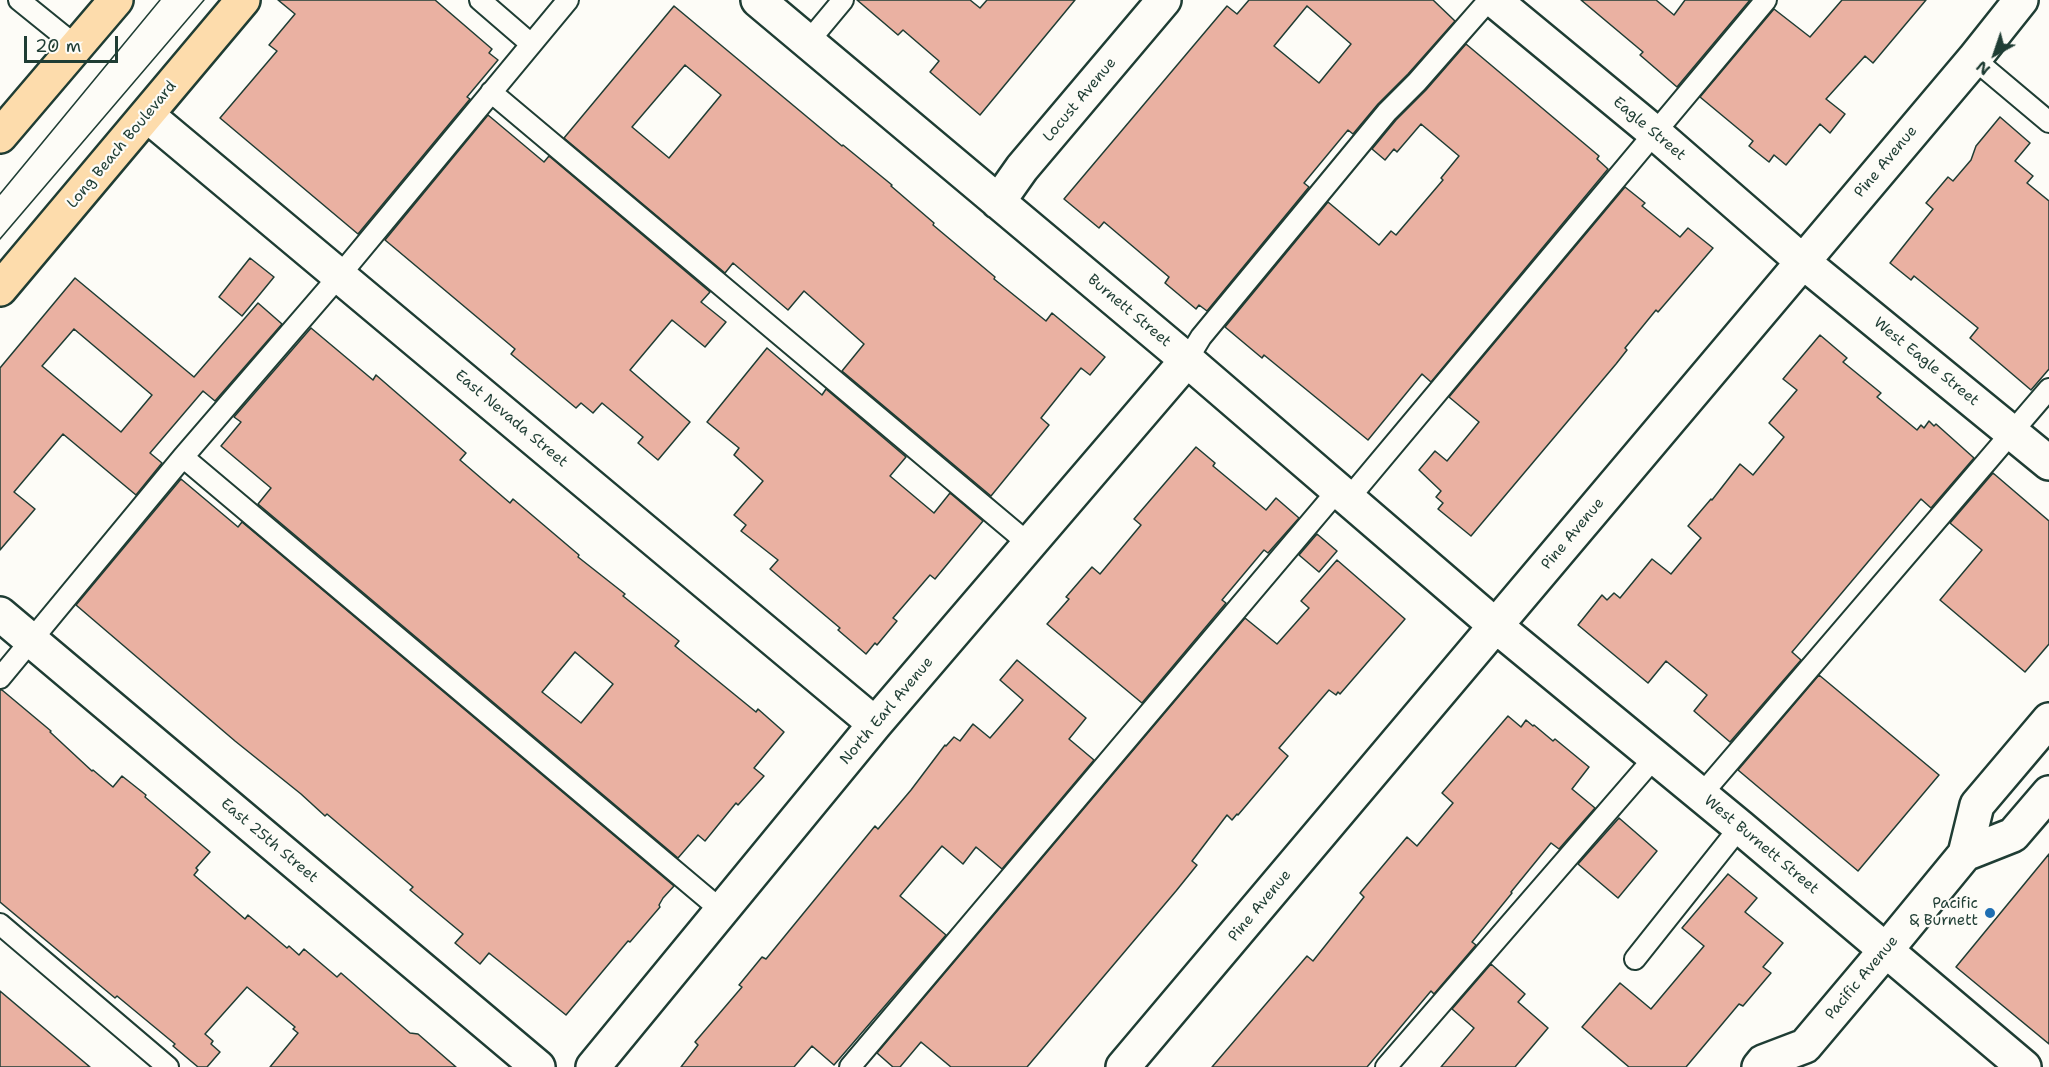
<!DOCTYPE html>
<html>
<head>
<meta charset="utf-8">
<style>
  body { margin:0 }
  #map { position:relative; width:2049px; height:1067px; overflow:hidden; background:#fdfcf7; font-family:"Shantell Sans",sans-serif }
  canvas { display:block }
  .north { position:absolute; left:1965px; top:24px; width:60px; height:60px; -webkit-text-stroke:4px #fdfcf7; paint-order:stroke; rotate:220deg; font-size:16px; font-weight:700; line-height:24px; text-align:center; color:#1f3d34 }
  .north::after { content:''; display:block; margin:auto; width:21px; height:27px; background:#1f3d34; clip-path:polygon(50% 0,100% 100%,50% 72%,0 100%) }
  .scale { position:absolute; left:24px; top:36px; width:94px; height:27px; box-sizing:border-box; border:3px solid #1f3d34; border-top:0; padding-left:8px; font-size:18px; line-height:21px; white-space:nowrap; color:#1f3d34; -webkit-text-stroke:4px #fdfcf7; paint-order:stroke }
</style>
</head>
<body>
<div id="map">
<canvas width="2049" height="1067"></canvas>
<div class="north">N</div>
<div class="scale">20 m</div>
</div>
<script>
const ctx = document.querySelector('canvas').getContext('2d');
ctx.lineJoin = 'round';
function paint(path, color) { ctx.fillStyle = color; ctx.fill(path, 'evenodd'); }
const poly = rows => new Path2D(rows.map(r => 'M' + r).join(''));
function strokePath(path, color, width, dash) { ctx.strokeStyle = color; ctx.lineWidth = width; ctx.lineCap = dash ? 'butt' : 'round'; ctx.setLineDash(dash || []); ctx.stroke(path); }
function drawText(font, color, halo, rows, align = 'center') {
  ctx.font = font + ' "Shantell Sans",sans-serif'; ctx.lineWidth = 4.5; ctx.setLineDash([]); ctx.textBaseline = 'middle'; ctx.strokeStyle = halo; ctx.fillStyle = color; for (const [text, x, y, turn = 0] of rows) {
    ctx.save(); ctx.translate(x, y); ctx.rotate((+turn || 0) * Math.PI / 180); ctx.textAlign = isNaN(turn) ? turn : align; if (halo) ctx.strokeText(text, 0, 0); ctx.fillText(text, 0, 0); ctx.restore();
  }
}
const building = poly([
  [278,0,435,0,492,49,489,53,498,60,467,97,470,99,358,234,220,118,277,51,269,45,295,14,278,0],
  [857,0,970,0,980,8,987,0,1075,0,980,115,930,72,939,61,903,30,898,35,857,0],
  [1249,0,1433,0,1455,21,1408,74,1378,104,1353,134,1348,130,1304,183,1309,187,1207,311,1199,305,1196,309,1165,283,1169,277,1104,222,1099,228,1064,199,1227,6,1237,14,1249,0],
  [1307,6,1351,44,1319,83,1274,46,1307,6],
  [1581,0,1656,0,1674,15,1685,0,1750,0,1677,87,1640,55,1643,52,1581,0],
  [1842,0,1926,0,1873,63,1865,56,1826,99,1845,114,1830,133,1820,124,1786,165,1774,155,1769,162,1749,146,1753,141,1700,97,1774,9,1810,37,1842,0],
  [674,6,842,146,843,145,892,185,891,186,934,223,933,225,995,277,994,279,1046,321,1052,313,1105,357,1090,375,1081,368,1041,418,1049,425,991,496,842,371,864,344,804,291,788,310,733,263,725,273,564,138,674,6],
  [685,65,721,95,669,158,632,127,685,65],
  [1466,44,1599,156,1597,159,1608,169,1431,382,1422,374,1368,440,1264,355,1262,358,1225,327,1328,202,1379,245,1391,231,1396,235,1443,180,1441,178,1459,156,1421,124,1397,152,1394,149,1385,160,1372,149,1396,120,1426,90,1466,44],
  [488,115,544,162,549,156,710,292,701,302,726,322,705,347,672,320,630,370,690,422,658,460,638,443,643,437,602,403,593,413,581,403,576,408,511,354,515,349,385,240,488,115],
  [2000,117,2030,143,2015,161,2033,176,2027,183,2049,201,2049,369,2031,390,1970,338,1978,328,1914,276,1911,280,1890,263,1933,209,1926,203,1948,177,1953,181,1971,160,1976,146,2000,117],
  [1625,187,1645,203,1642,206,1680,237,1688,228,1713,248,1658,312,1656,310,1625,348,1627,350,1616,364,1471,536,1438,509,1443,503,1436,497,1441,491,1419,470,1435,451,1447,461,1479,422,1449,397,1625,187],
  [250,258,274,277,242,316,219,297,250,258],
  [75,278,194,377,258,303,282,324,215,401,203,391,150,453,162,463,136,495,63,434,14,492,35,509,0,550,0,368,75,278],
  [74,329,152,395,121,432,42,366,74,329],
  [311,328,373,380,376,375,466,453,460,460,510,503,513,499,579,555,578,557,625,594,623,596,679,641,675,646,756,712,758,709,784,732,754,768,764,776,738,805,736,803,705,841,698,835,678,858,258,504,271,488,221,446,241,422,234,417,311,328],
  [575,652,613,684,581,723,542,692,575,652],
  [1820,335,1847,358,1843,362,1881,393,1877,397,1917,430,1921,425,1924,428,1929,421,1934,426,1936,424,1974,458,1931,508,1921,499,1792,652,1801,660,1730,742,1694,711,1707,695,1666,661,1648,683,1578,625,1602,595,1607,600,1614,593,1620,598,1652,559,1671,574,1701,538,1688,526,1711,499,1712,500,1740,464,1753,475,1784,437,1769,423,1797,390,1783,379,1820,335],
  [767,348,822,395,826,389,906,457,890,476,934,513,950,493,983,521,935,579,930,575,893,618,897,621,877,645,875,643,866,654,838,630,840,628,770,569,778,560,741,531,746,525,734,515,763,481,734,455,739,448,707,422,767,348],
  [1196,447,1215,463,1213,466,1266,510,1276,498,1299,518,1268,553,1264,550,1222,600,1226,603,1142,703,1047,624,1069,599,1066,597,1092,567,1100,574,1141,525,1134,519,1196,447],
  [1993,473,2049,521,2049,644,2025,672,1940,600,1982,550,1950,523,1993,473],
  [181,479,238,527,242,522,674,886,663,898,659,905,660,907,630,942,628,941,566,1015,489,953,480,964,455,943,463,934,410,890,413,887,327,814,325,816,301,794,235,741,76,605,181,479],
  [1317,534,1337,551,1319,572,1299,555,1317,534],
  [1337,560,1405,619,1340,694,1338,692,1336,695,1329,690,1279,748,1288,756,1238,815,1237,814,1232,820,1227,815,1192,861,1197,865,1176,891,1027,1067,951,1067,921,1042,900,1067,893,1067,877,1053,1245,618,1277,644,1309,608,1301,601,1337,560],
  [1017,660,1086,718,1069,739,1094,760,1002,869,976,847,963,864,942,846,900,896,946,935,834,1065,812,1046,794,1067,681,1067,698,1045,695,1042,742,987,739,985,762,957,766,959,875,826,878,829,911,790,945,745,946,746,954,737,960,741,973,724,990,738,1023,700,1000,680,1017,660],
  [1819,675,1939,775,1858,871,1738,770,1819,675],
  [0,690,2,690,51,731,50,732,92,771,93,770,113,787,122,776,146,795,145,797,210,852,196,868,198,870,194,875,245,919,248,915,287,948,289,946,299,955,304,949,337,977,341,973,410,1033,418,1034,456,1067,270,1067,298,1033,293,1029,295,1027,247,987,205,1034,213,1041,211,1044,220,1052,207,1067,198,1067,173,1046,175,1044,117,996,115,998,0,902,0,690],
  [1508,716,1521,727,1526,720,1533,726,1534,725,1553,741,1555,739,1589,767,1572,789,1595,808,1559,849,1551,843,1511,892,1512,893,1472,942,1476,945,1434,994,1431,991,1367,1067,1212,1067,1307,956,1313,961,1364,897,1360,893,1407,837,1417,846,1453,803,1442,793,1508,716],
  [1619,818,1657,851,1618,898,1578,864,1619,818],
  [2049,854,2049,1044,1956,967,2049,854],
  [1728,874,1757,898,1745,912,1783,943,1763,967,1771,973,1743,1006,1739,1004,1686,1067,1629,1067,1582,1027,1620,983,1651,1009,1704,946,1682,928,1728,874],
  [1491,964,1525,994,1518,1002,1548,1028,1515,1067,1441,1067,1474,1028,1452,1009,1491,964],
  [0,991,90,1067,0,1067,0,991]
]);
const service = poly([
  [19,0,76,46],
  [480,0,531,44],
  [808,42,843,0],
  [1974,59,2049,122],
  [491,92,1029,544],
  [1187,360,1201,337,1387,112,1417,82,1489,0],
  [183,457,721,910],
  [1349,498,1766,0],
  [0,678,183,457,340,275,568,0],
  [1701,795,2049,389],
  [0,924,168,1067],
  [1635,959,1740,827],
  [850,1067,1338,490],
  [1386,1067,1655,757]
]);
const minor = poly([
  [758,0,1187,360,1496,626,1740,827,2024,1067],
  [1494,0,1655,133,1802,261,2049,463],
  [147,115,875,724],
  [998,202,1022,168,1164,0],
  [0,614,538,1067],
  [593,1067,875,724,1187,360],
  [1123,1067,1974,59,2021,0]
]);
const secondary = poly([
  [1965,854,2013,835,2049,793],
  [1759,1067,1763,1062,1805,1046,1886,950,1965,854,1977,805,2049,720]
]);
const primary = poly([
  [0,136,116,0],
  [0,289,243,0]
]);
const tram = poly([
  [0,194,160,0],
  [0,239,204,0]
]);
const markers = [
  [1990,913,6,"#1f6fb2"]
];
const streetNames = [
  ["Locust Avenue",1080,100,-50],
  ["Eagle Street",1649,129,40],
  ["Long Beach Boulevard",122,145,-50],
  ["Pine Avenue",1886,162,-50],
  ["Burnett Street",1129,311,40],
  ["West Eagle Street",1926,362,39],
  ["East Nevada Street",511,419,40],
  ["Pine Avenue",1573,534,-50],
  ["North Earl Avenue",887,711,-50],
  ["East 25th Street",269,841,40],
  ["West Burnett Street",1761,845,40],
  ["Pine Avenue",1260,906,-50],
  ["Pacific Avenue",1862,978,-50]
];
const poiNames = [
  ["Pacific",1978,904],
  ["& Burnett",1978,921]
];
paint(building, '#eab1a2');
strokePath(building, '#1f3d34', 1.5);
strokePath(service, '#1f3d34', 24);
strokePath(minor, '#1f3d34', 38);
strokePath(secondary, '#1f3d34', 38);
strokePath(primary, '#1f3d34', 38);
strokePath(service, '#fdfcf7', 20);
strokePath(minor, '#fdfcf7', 33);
strokePath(secondary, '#fdfcf7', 33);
strokePath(primary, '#fddcac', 33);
strokePath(tram, '#1f3d34', 1.5);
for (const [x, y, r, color] of markers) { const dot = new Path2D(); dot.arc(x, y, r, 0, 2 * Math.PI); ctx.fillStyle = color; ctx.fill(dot); strokePath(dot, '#fdfcf7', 2); }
drawText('15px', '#1f3d34', '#fdfcf7', streetNames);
drawText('15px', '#1f3d34', '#fdfcf7', poiNames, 'right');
</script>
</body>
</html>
